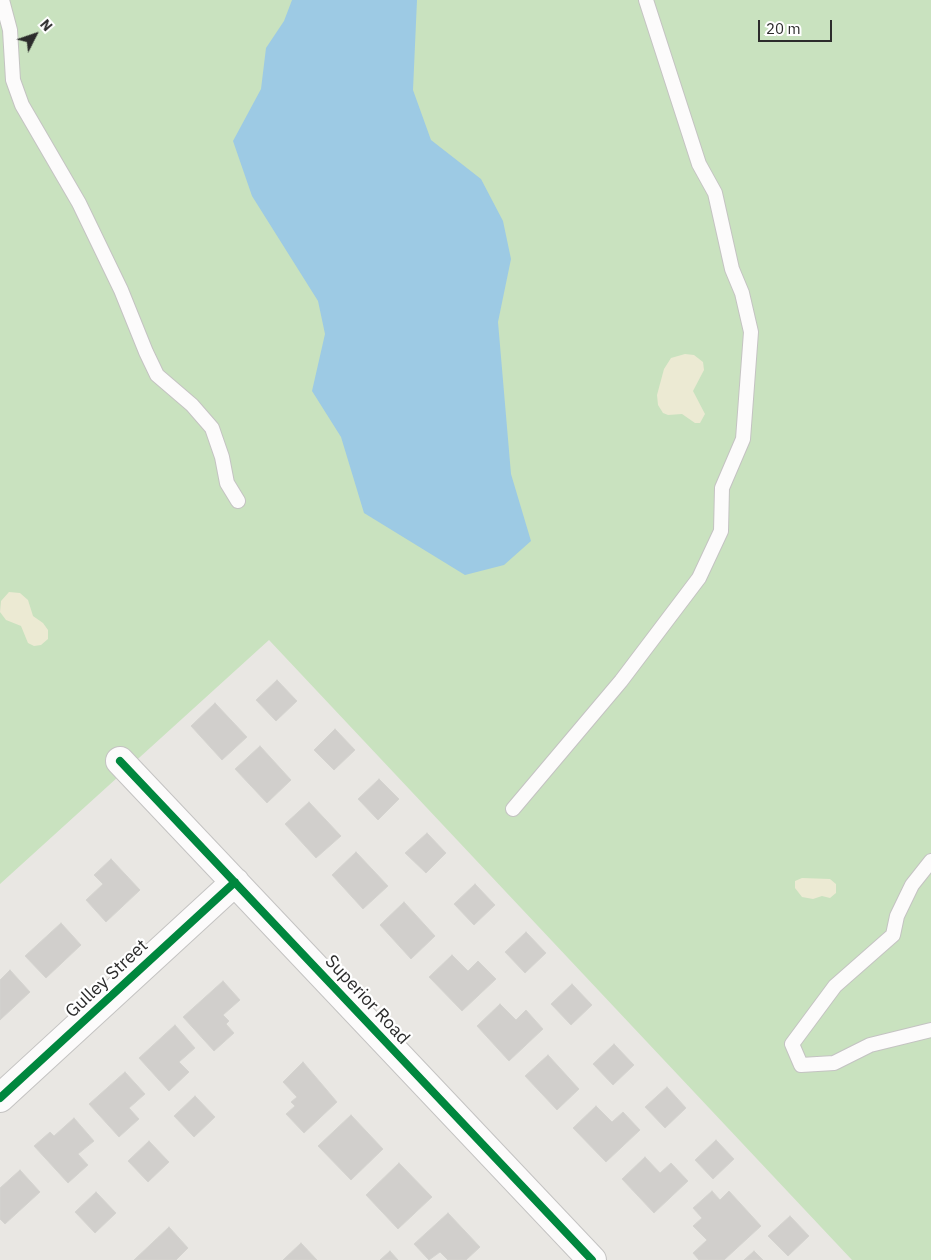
<!DOCTYPE html>
<html>
<head>
<meta charset="utf-8">
<style>
  body { margin:0 }
  #map { position:relative; width:931px; height:1260px; overflow:hidden; background:#e9e7e3; font-family:"IBM Plex Sans",sans-serif }
  canvas { display:block }
  .north { position:absolute; left:10px; top:10px; width:50px; height:50px; -webkit-text-stroke:4px #fff; paint-order:stroke; rotate:49deg; font-size:14px; font-weight:700; line-height:20px; text-align:center; color:#2c2c2c }
  .north::after { content:''; display:block; margin:auto; width:18px; height:22px; background:#2c2c2c; clip-path:polygon(50% 0,100% 100%,50% 72%,0 100%) }
  .scale { position:absolute; left:758px; top:20px; width:74px; height:22px; box-sizing:border-box; border:2px solid #2c2c2c; border-top:0; padding-left:6px; font-size:15px; line-height:18px; white-space:nowrap; color:#2c2c2c; -webkit-text-stroke:4px #fff; paint-order:stroke }
</style>
</head>
<body>
<div id="map">
<canvas width="931" height="1260"></canvas>
<div class="north">N</div>
<div class="scale">20 m</div>
</div>
<script>
const ctx = document.querySelector('canvas').getContext('2d');
ctx.lineJoin = 'round';
function paint(path, color) { ctx.fillStyle = color; ctx.fill(path, 'evenodd'); }
const poly = rows => new Path2D(rows.map(r => 'M' + r).join(''));
function strokePath(path, color, width, dash) { ctx.strokeStyle = color; ctx.lineWidth = width; ctx.lineCap = dash ? 'butt' : 'round'; ctx.setLineDash(dash || []); ctx.stroke(path); }
function drawText(font, color, halo, rows, align = 'center') {
  ctx.font = font + ' "IBM Plex Sans",sans-serif'; ctx.lineWidth = 4.5; ctx.setLineDash([]); ctx.textBaseline = 'middle'; ctx.strokeStyle = halo; ctx.fillStyle = color; for (const [text, x, y, turn = 0] of rows) {
    ctx.save(); ctx.translate(x, y); ctx.rotate((+turn || 0) * Math.PI / 180); ctx.textAlign = isNaN(turn) ? turn : align; if (halo) ctx.strokeText(text, 0, 0); ctx.fillText(text, 0, 0); ctx.restore();
  }
}
const green = poly([
  [0,0,931,0,931,1260,852,1260,269,640,0,884]
]);
const sand = poly([
  [685,354,694,355,703,362,704,370,693,391,705,414,700,423,695,423,682,414,668,415,663,413,658,405,657,395,664,369,671,358],
  [9,592,20,593,28,600,33,616,43,623,48,630,48,639,41,645,34,646,28,643,21,626,6,620,0,612,1,601],
  [802,878,830,879,836,884,836,893,830,898,822,896,813,899,802,897,795,888,795,881]
]);
const water = poly([
  [292,0,417,0,413,90,431,140,481,179,503,221,511,259,498,322,511,474,531,541,504,565,465,575,364,513,341,437,312,391,325,334,318,301,252,196,233,141,261,89,266,48,284,21]
]);
const building = poly([
  [277,680,297,701,276,721,256,700,277,680],
  [215,703,247,737,222,760,191,726,215,703],
  [335,729,355,750,334,770,314,750,335,729],
  [260,746,291,780,267,803,235,769,260,746],
  [379,779,399,799,378,820,358,799,379,779],
  [309,802,341,836,316,858,285,824,309,802],
  [427,833,446,853,426,873,405,853,427,833],
  [356,852,388,886,363,909,332,875,356,852],
  [111,859,140,890,106,922,86,900,103,884,94,875,111,859],
  [475,884,495,905,474,925,454,904,475,884],
  [404,902,435,936,411,959,380,925,404,902],
  [61,923,81,945,46,978,25,956,61,923],
  [526,932,546,953,525,973,505,952,526,932],
  [452,955,468,971,478,961,496,979,462,1011,429,977,452,955],
  [10,970,30,992,0,1020,0,980,10,970],
  [223,981,240,1000,223,1015,229,1021,226,1024,234,1033,214,1051,183,1017,223,981],
  [572,984,592,1005,571,1025,551,1004,572,984],
  [500,1004,516,1020,526,1010,543,1029,509,1061,477,1026,500,1004],
  [175,1025,195,1048,179,1062,189,1072,169,1091,139,1058,175,1025],
  [614,1044,634,1065,613,1085,593,1064,614,1044],
  [548,1055,579,1089,557,1110,525,1076,548,1055],
  [303,1062,337,1102,304,1133,286,1114,295,1106,291,1102,297,1097,283,1082,303,1062],
  [125,1072,145,1094,129,1108,139,1119,119,1137,89,1104,125,1072],
  [667,1087,686,1108,665,1128,645,1107,667,1087],
  [195,1096,215,1117,194,1137,174,1116,195,1096],
  [596,1106,612,1122,623,1112,640,1130,606,1162,573,1128,596,1106],
  [351,1115,383,1149,351,1180,318,1146,351,1115],
  [74,1118,94,1141,78,1154,88,1165,68,1183,34,1146,50,1132,54,1136,74,1118],
  [716,1140,734,1159,713,1179,695,1160,716,1140],
  [149,1141,169,1162,148,1182,128,1161,149,1141],
  [645,1157,660,1173,671,1163,688,1181,654,1213,622,1179,645,1157],
  [399,1163,432,1197,398,1229,366,1195,399,1163],
  [20,1170,40,1192,5,1224,0,1219,0,1188,20,1170],
  [712,1191,720,1200,729,1191,761,1226,724,1260,699,1260,693,1253,707,1240,693,1226,702,1218,693,1208,712,1191],
  [96,1192,116,1213,95,1233,75,1212,96,1192],
  [448,1213,480,1247,466,1260,448,1260,440,1252,429,1260,414,1244,448,1213],
  [790,1216,809,1236,788,1256,768,1236,790,1216],
  [169,1227,188,1248,176,1260,134,1260,169,1227],
  [301,1243,317,1260,283,1260,301,1243],
  [390,1251,398,1260,380,1260,390,1251],
  [754,1251,763,1260,744,1260,754,1251]
]);
const lane = poly([
  [2,0,10,30,13,80,22,105,79,203,121,290,146,352,157,375,192,405,212,428,222,457,227,483,238,501],
  [513,809,621,681,699,578,721,531,722,488,743,439,751,332,742,293,732,269,715,193,699,164,646,0],
  [931,861,912,885,897,916,893,935,835,986,792,1044,801,1065,834,1063,870,1045,931,1030]
]);
const street = poly([
  [120,761,592,1260],
  [0,1098,235,882]
]);
const cycleway = poly([
  [120,761,592,1260],
  [0,1098,235,882]
]);
const streetNames = [
  ["Gulley Street",107,979,-43],
  ["Superior Road",367,1000,47]
];
paint(green, '#c9e2bf');
paint(sand, '#ecead3');
paint(water, '#9dcae4');
paint(building, '#d1cfcc');
strokePath(building, '#d4d3cf', 1);
strokePath(lane, '#c4c3c2', 16);
strokePath(street, '#c4c3c2', 30);
strokePath(lane, '#fcfbfb', 14);
strokePath(street, '#fcfbfb', 28);
strokePath(cycleway, '#00873e', 8);
drawText('18px', '#2c2c2c', '#fff', streetNames);
</script>
</body>
</html>
